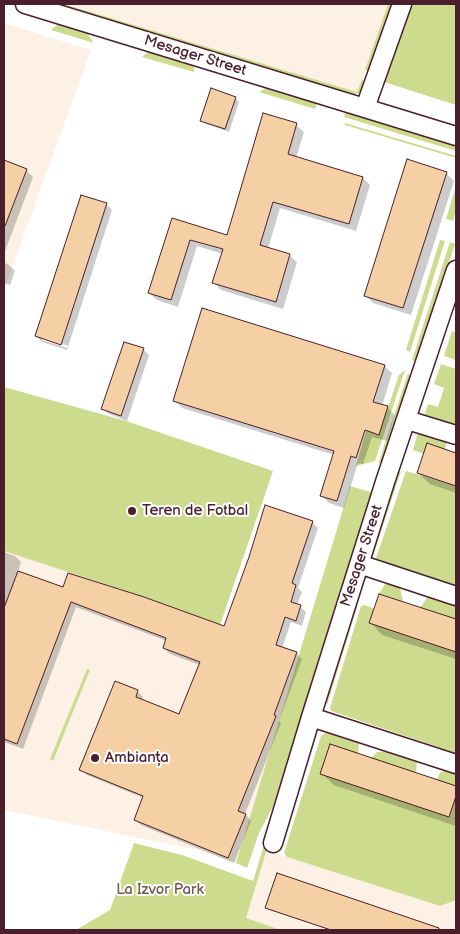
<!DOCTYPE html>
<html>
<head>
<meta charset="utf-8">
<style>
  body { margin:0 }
  #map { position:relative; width:460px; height:934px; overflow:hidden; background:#fff; font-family:"Balsamiq Sans",sans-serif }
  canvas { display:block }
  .frame { position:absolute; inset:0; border:5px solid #4a1f2b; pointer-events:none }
</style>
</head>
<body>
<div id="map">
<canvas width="460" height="934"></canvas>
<div class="frame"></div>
</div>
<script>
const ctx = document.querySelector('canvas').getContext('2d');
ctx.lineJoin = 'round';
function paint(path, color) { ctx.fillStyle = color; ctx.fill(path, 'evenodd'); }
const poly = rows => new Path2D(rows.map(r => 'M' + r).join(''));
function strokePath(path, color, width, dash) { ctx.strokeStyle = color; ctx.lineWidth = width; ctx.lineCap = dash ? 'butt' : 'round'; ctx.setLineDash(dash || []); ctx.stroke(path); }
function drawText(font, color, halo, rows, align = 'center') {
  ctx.font = font + ' "Balsamiq Sans",sans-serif'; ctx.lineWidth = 4; ctx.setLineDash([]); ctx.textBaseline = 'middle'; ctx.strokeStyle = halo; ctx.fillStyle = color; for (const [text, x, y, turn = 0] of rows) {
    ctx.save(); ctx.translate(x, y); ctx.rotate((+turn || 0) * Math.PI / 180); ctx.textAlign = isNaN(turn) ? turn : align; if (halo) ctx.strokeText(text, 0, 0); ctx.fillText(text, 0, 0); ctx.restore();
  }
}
const built = poly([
  [68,4,388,4,358,92,107,18],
  [4,23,91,50,4,290],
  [4,551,144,597,297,652,299,655,236,863,197,850,4,810],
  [266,850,440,906,456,900,456,930,281,930,246,918]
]);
const green = poly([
  [64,4,357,92,362,79,365,82,362,92,352,95,63,9],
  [388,4,395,4,371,70,365,70],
  [409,4,456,4,456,105,381,81],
  [58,24,87,33,94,43,51,30],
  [148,52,191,64,194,67,194,72,142,57],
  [268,87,318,102,315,109,259,92],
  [346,110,456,143,456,151,344,117],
  [345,123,456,156,456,158,345,125],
  [456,186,456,209,453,221,446,219],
  [440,240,445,241,410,352,406,350],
  [450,242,455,244,417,362,412,360],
  [452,331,456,333,456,360,444,356],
  [441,364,456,369,456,430,423,419,428,404,438,407,444,388,434,384],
  [405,370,375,461,356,466,366,431,379,434,399,375],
  [408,373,412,379,384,460,378,464],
  [4,387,126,421,273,471,220,625,144,597,4,551],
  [418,432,448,439,445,449,424,454,413,450],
  [401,471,371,562,369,561,396,476],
  [406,471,456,486,456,591,374,564],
  [350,486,374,493,285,784,259,833,247,868,236,863],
  [392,580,399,583,403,602,379,594,385,584],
  [428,596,456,601,456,619,420,608],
  [364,605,374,608,370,623,456,652,456,753,331,711,330,708,361,606],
  [357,607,327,705,326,696,354,610],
  [87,669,90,670,53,761,50,759],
  [327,732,359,742,358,753,449,817,456,796,456,900,440,906,287,857,284,853,321,736],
  [389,751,417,761,416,773,371,758,377,752],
  [451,770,456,772,456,786,437,780,440,772],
  [269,842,246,918,281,930,76,930,110,910,134,843,182,855,253,881,264,845]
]);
const shadow = poly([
  [235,98,239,102,229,132,206,124,202,120],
  [296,125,304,132,296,158,363,178,370,185,356,231,280,208,268,249,289,255,297,262,283,309,221,290,214,283,223,254,197,246,178,307,157,300,149,293,173,219,228,236],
  [4,162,26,170,33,177,4,254],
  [446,173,454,181,411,315,373,303,365,295],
  [106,204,112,210,67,350,42,342,36,336],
  [42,337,68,346,67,348,42,340],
  [4,263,8,264,15,271,10,285,4,283],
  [125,343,144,350,149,355,127,421,109,414,103,409],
  [384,366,392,373,382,406,388,408,395,415,387,441,372,437,363,464,358,463,344,508,329,503,322,496,334,455,182,408,174,400],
  [428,445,456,454,456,493,430,484,418,473],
  [312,522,318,528,298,588,302,592,297,605,306,612,302,626,291,622,282,648,296,654,302,659,279,721,281,723,245,814,251,821,234,863,141,825,135,819,144,798,87,775,81,769,138,692,143,697,142,701,179,716,200,665,170,654,164,648,167,641,76,607,23,749,4,742,4,552,15,556,21,562,18,572,63,589,225,627],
  [380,595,456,621,456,659,382,635,371,623],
  [331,746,456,788,456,826,334,785,322,774],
  [277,874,442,930,330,930,266,908]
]);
const building = poly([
  [211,88,236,97,225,129,200,121,211,88],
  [263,113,297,123,288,154,363,177,349,224,273,202,260,245,290,254,276,302,212,283,223,249,190,240,171,300,148,293,172,218,227,235,263,113],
  [407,159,447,172,403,308,364,296,407,159],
  [4,160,27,169,5,226,4,226,4,160],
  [81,195,107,203,61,345,35,336,81,195],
  [202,308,385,365,373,402,388,406,379,435,365,430,356,458,351,456,337,501,320,496,334,451,173,401,202,308],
  [124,342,144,348,121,416,101,409,124,342],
  [427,443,456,453,456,486,417,473,427,443],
  [265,505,313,521,292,583,296,585,291,602,301,605,296,621,285,617,276,645,297,652,274,715,276,716,238,811,246,814,228,858,134,820,143,796,79,770,115,681,138,690,136,697,179,714,200,662,163,648,166,638,71,602,17,744,4,739,4,608,18,571,63,587,68,573,144,597,224,626,249,557,265,505],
  [379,594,456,619,456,652,369,623,379,594],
  [330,744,456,786,456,796,449,817,320,774,330,744],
  [277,873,439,928,439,930,331,930,265,908,277,873]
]);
const minor = poly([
  [25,4,456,136],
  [365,108,402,4],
  [407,420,456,435],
  [359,564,456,596],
  [311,717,456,764],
  [273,843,311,717,385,482,456,270]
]);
const markers = [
  [132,511,5,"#4a1f2b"],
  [95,758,5,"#4a1f2b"]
];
const streetNames = [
  ["Mesager Street",195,56,17],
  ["Mesager Street",362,556,-72]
];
const poiNames = [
  ["Teren de Fotbal",142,511],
  ["Ambianța",105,758]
];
const parkNames = [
  ["La Izvor Park",160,890]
];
paint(built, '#fcf1e4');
paint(green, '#cddb8e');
paint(shadow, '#0003');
paint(building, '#f5d0a5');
strokePath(building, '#4a1f2b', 1);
strokePath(minor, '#4a1f2b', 21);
strokePath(minor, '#fff', 18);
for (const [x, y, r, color] of markers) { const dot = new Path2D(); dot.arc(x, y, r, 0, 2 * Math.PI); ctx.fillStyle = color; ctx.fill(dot); strokePath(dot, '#fff', 2); }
drawText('15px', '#4a1f2b', '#fff', streetNames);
drawText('15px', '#4a1f2b', '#fff', poiNames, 'left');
drawText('15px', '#715749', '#fff', parkNames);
</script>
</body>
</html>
